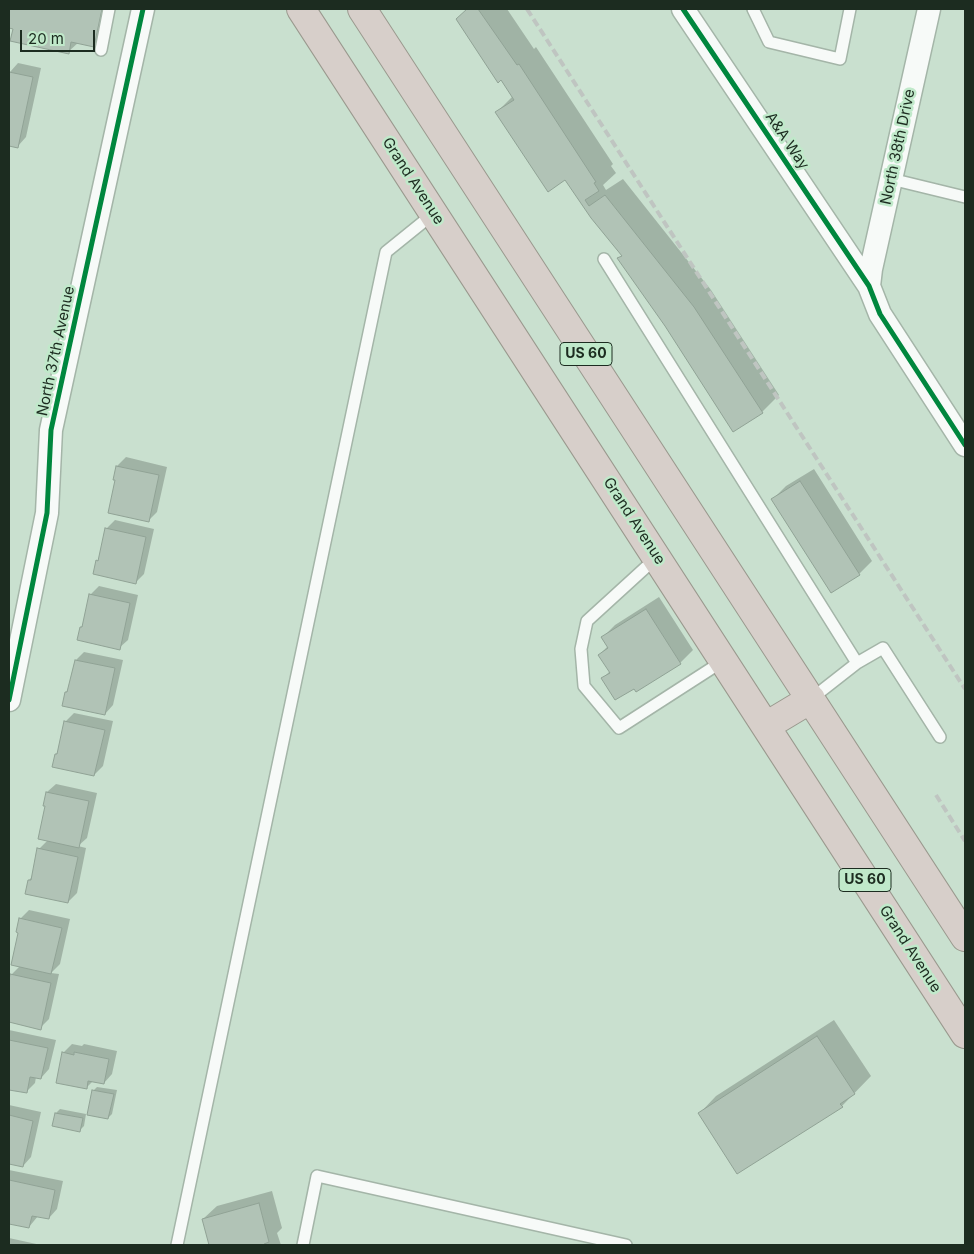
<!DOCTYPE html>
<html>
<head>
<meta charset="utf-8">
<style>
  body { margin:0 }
  #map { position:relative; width:974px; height:1254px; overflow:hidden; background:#c9e0cf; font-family:Inter,sans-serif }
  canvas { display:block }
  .frame { position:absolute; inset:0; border:10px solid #1c2c20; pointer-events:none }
  .scale { position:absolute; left:20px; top:30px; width:75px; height:22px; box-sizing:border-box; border:2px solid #1c2c20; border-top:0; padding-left:6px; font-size:15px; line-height:18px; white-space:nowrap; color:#1c2c20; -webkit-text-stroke:4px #c0e9ca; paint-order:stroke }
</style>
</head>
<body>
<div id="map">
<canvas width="974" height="1254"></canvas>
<div class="frame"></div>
<div class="scale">20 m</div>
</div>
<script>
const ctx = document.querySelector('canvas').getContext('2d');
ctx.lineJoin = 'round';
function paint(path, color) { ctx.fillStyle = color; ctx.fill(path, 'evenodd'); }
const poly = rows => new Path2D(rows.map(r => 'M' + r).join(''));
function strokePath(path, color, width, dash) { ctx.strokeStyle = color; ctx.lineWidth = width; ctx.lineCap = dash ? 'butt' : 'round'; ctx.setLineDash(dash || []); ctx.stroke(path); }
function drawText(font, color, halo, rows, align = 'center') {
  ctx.font = font + ' Inter,sans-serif'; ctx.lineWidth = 5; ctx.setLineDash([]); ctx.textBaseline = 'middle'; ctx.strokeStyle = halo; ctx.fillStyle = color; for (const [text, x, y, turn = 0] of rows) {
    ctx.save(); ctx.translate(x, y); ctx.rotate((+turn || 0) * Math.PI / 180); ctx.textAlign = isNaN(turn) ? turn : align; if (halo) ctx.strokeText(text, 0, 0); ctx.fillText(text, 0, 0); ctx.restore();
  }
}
const shadow = poly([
  [9,9,112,9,107,32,94,45,79,42,68,52,9,27],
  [468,9,507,9,534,49,536,47,613,164,611,166,616,173,603,185,606,190,623,179,711,290,779,395,762,412,666,326,619,259,623,255,565,179,497,112,513,96,458,19],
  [18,63,41,68,26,137,18,146,9,144,9,76,10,72],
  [126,457,167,467,157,512,148,521,117,479,115,479,117,466],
  [814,469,872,561,859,574,831,592,773,499,786,486],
  [115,520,154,529,144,574,135,583,97,561,100,558,106,529],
  [99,586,138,595,128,640,119,648,81,627,84,624,90,595],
  [659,597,693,650,680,663,637,691,634,687,603,678,610,671,599,655,608,646,602,638,615,625],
  [84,652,123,660,113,705,105,714,66,692,69,689,76,660],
  [74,713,113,721,103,766,94,775,56,754,59,751,65,722],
  [56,784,97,793,87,838,78,846,86,848,77,893,68,902,29,880,32,877,39,849,48,840,47,792],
  [29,910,70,919,60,964,51,973,59,974,49,1019,40,1028,9,1021,9,987,11,975,20,966,20,919],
  [834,1020,871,1076,842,1106,699,1114,716,1096],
  [9,1030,56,1040,49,1069,41,1078,36,1077,35,1083,26,1092,9,1088],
  [72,1044,82,1046,84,1044,117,1051,112,1074,104,1083,93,1081,86,1088,63,1053],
  [97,1087,117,1090,112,1114,108,1118,93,1091],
  [9,1105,41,1112,31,1157,23,1166,9,1163],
  [60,1109,86,1114,84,1126,80,1130,54,1125,56,1113],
  [9,1170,63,1181,57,1209,49,1218,38,1216,29,1227,9,1223],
  [272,1191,282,1228,277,1233,281,1245,211,1245,203,1219,217,1206],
  [9,1238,41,1245,9,1245]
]);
const building = poly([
  [9,9,102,9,94,47,71,42,69,54,10,41,13,29,9,28,9,9],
  [467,9,478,9,517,65,519,64,596,182,594,183,599,191,585,200,589,206,605,195,694,307,763,413,733,432,665,326,617,258,622,256,591,218,565,180,548,192,495,112,514,100,501,80,498,83,456,19,467,9],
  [9,72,33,77,18,148,9,146,9,72],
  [116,466,159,475,149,522,108,513,115,480,113,480,116,466],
  [800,481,860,575,831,593,771,499,800,481],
  [105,528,146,537,136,584,93,574,96,560,98,561,105,528],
  [89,594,130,603,120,650,77,640,80,627,82,627,89,594],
  [646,609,681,664,636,692,634,689,615,700,601,678,610,673,598,655,608,648,601,637,646,609],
  [75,660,115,668,105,715,62,706,65,692,67,692,75,660],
  [64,721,105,730,94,776,52,767,55,754,57,754,64,721],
  [46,792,89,801,79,848,38,839,45,806,43,806,46,792],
  [37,848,78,857,68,903,25,894,28,880,31,880,37,848],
  [19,918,62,928,51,974,11,965,18,933,16,932,19,918],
  [10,974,51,983,41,1030,9,1022,9,981,10,974],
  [817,1036,855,1094,840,1104,843,1107,737,1174,698,1113,817,1036],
  [9,1040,48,1048,41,1079,30,1077,27,1093,9,1090,9,1040],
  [62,1052,74,1055,74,1052,109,1059,104,1084,88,1081,87,1089,56,1083,62,1052],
  [92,1090,114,1094,108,1119,87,1115,92,1090],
  [55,1113,83,1118,80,1132,52,1126,55,1113],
  [9,1115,33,1121,23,1167,9,1164,9,1115],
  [9,1180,55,1190,49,1219,32,1216,29,1228,9,1224,9,1180],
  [259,1203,269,1242,264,1244,264,1245,209,1245,202,1219,259,1203]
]);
const lane = poly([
  [753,9,769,42,840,59,850,9],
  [101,50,109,9],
  [891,179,965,197],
  [604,259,857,663,811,699],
  [656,558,587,621,581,649,584,686,619,728,723,661],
  [857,663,883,648,940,737],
  [177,1245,386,252,433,214],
  [303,1245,317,1176,626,1245]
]);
const street = poly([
  [683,9,869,286,880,314,965,445],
  [869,286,871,269,929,9],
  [9,700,47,513,51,430,143,9]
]);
const highway = poly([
  [301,9,965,1034],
  [362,9,965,937],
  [766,726,811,699]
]);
const rail = poly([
  [527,9,965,689],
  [936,795,965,841]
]);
const cycleway = poly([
  [683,9,869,286,880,314,965,445],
  [9,700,47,513,51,430,143,9]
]);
const shields = [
  [586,354,52],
  [865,880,52]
];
const shieldNames = [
  ["US 60",586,354],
  ["US 60",865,880]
];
const streetNames = [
  ["A&A Way",787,141,56],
  ["North 38th Drive",898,147,-78],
  ["Grand Avenue",413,181,57],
  ["North 37th Avenue",56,351,-78],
  ["Grand Avenue",634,521,57],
  ["Grand Avenue",910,949,57]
];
paint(shadow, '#0003');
paint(building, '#b1c3b6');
strokePath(building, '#90a295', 1);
strokePath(lane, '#a4b5a8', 14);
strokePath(street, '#a4b5a8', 25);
strokePath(highway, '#9a998e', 30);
strokePath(lane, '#f7faf8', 11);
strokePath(street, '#f7faf8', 22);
strokePath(highway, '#d7cfca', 28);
strokePath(rail, '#bfc5c1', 4, [8, 4]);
strokePath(cycleway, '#00873e', 5);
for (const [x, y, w] of shields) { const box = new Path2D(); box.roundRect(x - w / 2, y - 11.5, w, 23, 4); ctx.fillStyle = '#c0e9ca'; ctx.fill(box); strokePath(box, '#1c2c20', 1); }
drawText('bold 14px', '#1c2c20', null, shieldNames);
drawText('15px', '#1c2c20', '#c0e9ca', streetNames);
</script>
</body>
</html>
